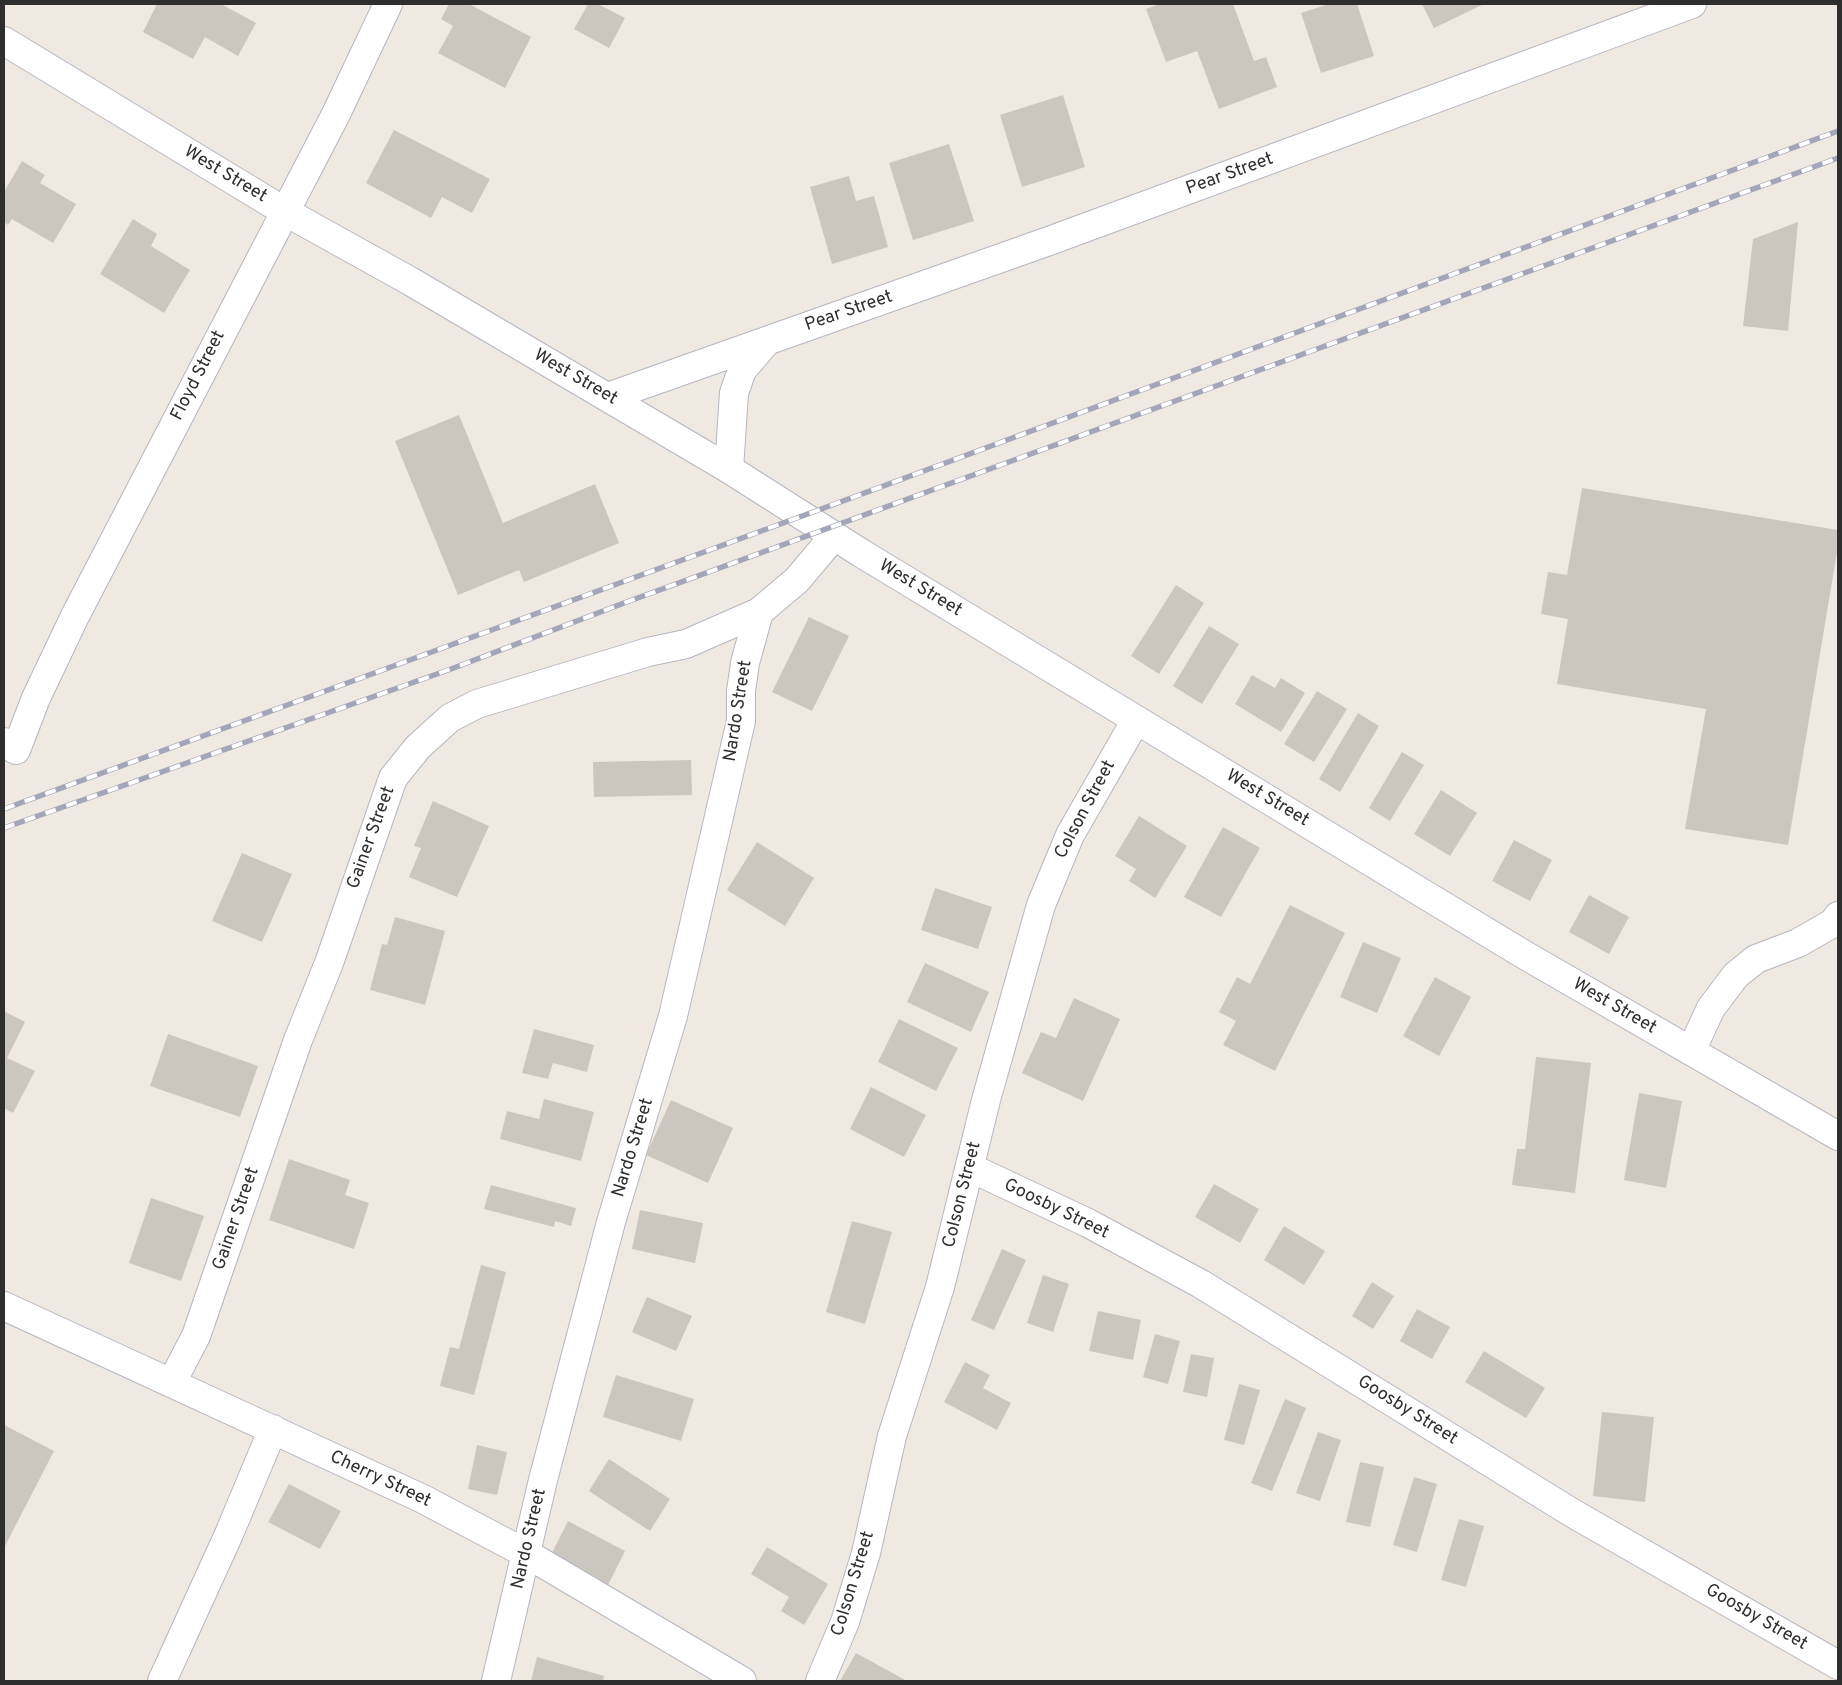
<!DOCTYPE html>
<html>
<head>
<meta charset="utf-8">
<style>
  body { margin:0 }
  #map { position:relative; width:1842px; height:1685px; overflow:hidden; background:#efe9e1; font-family:Overpass,sans-serif }
  canvas { display:block }
  .frame { position:absolute; inset:0; border:5px solid #2e2e2e; pointer-events:none }
</style>
</head>
<body>
<div id="map">
<canvas width="1842" height="1685"></canvas>
<div class="frame"></div>
</div>
<script>
const ctx = document.querySelector('canvas').getContext('2d');
ctx.lineJoin = 'round';
function paint(path, color) { ctx.fillStyle = color; ctx.fill(path, 'evenodd'); }
const poly = rows => new Path2D(rows.map(r => 'M' + r).join(''));
function strokePath(path, color, width, dash) { ctx.strokeStyle = color; ctx.lineWidth = width; ctx.lineCap = dash ? 'butt' : 'round'; ctx.setLineDash(dash || []); ctx.stroke(path); }
function drawText(font, color, halo, rows, align = 'center') {
  ctx.font = font + ' Overpass,sans-serif'; ctx.lineWidth = 4; ctx.setLineDash([]); ctx.textBaseline = 'middle'; ctx.strokeStyle = halo; ctx.fillStyle = color; for (const [text, x, y, turn = 0] of rows) {
    ctx.save(); ctx.translate(x, y); ctx.rotate((+turn || 0) * Math.PI / 180); ctx.textAlign = isNaN(turn) ? turn : align; if (halo) ctx.strokeText(text, 0, 0); ctx.fillText(text, 0, 0); ctx.restore();
  }
}
const building = poly([
  [157,4,221,4,256,23,238,56,205,37,193,59,143,32],
  [449,4,469,4,531,37,505,88,438,53,453,26,441,19],
  [588,4,598,4,625,18,609,48,574,29],
  [1160,4,1233,4,1254,61,1266,57,1277,87,1219,109,1197,51,1166,62,1146,9],
  [1329,4,1357,4,1374,56,1321,73,1301,13],
  [1422,4,1484,4,1434,28],
  [1063,95,1085,167,1022,187,1000,115],
  [394,130,490,179,472,213,442,197,431,218,366,183],
  [949,144,974,221,913,240,889,163],
  [22,161,45,175,40,183,76,204,53,243,12,219,8,225,4,222,4,192],
  [849,176,856,201,874,196,888,247,832,264,810,187],
  [133,219,157,234,151,246,190,270,164,313,100,274],
  [1798,222,1788,331,1743,326,1753,239],
  [459,415,503,523,595,484,619,543,524,582,519,570,458,595,395,441],
  [1582,488,1838,530,1838,546,1788,845,1685,829,1706,709,1557,684,1568,619,1541,614,1548,572,1567,575],
  [1176,585,1204,603,1159,674,1131,656],
  [809,617,849,636,812,711,772,692],
  [1209,626,1239,644,1202,704,1173,686],
  [1252,675,1275,688,1281,678,1305,693,1281,732,1235,704],
  [1317,691,1347,709,1314,762,1284,744],
  [1358,713,1379,726,1340,792,1319,779],
  [1402,752,1424,765,1390,821,1369,808],
  [691,760,692,795,594,797,593,762],
  [1441,790,1477,813,1450,856,1414,834],
  [433,801,489,826,457,897,409,877,421,848,414,846],
  [1139,816,1187,846,1155,898,1129,881,1136,869,1115,856],
  [1223,827,1260,848,1221,917,1184,897],
  [1514,840,1552,860,1530,901,1492,881],
  [757,842,814,878,785,926,727,890],
  [242,853,292,874,262,942,212,921],
  [935,888,992,907,978,949,921,930],
  [1589,895,1629,917,1609,954,1569,932],
  [1290,905,1345,933,1275,1071,1223,1045,1236,1021,1219,1012,1237,977,1250,984],
  [395,917,445,931,425,1005,370,990,382,944,387,945],
  [1363,942,1401,958,1377,1013,1340,997],
  [925,963,989,992,971,1032,907,1002],
  [1435,977,1471,997,1439,1056,1403,1036],
  [1074,998,1120,1019,1083,1101,1022,1073,1041,1032,1056,1038],
  [4,1011,25,1022,7,1058,35,1071,13,1113,4,1108],
  [899,1019,958,1048,936,1091,878,1062],
  [534,1029,594,1045,587,1072,553,1063,548,1079,522,1073],
  [168,1034,258,1066,240,1117,150,1086],
  [1536,1057,1591,1063,1575,1193,1512,1185,1517,1149,1525,1149],
  [871,1087,926,1115,904,1157,850,1129],
  [1639,1093,1682,1101,1666,1188,1624,1180],
  [544,1099,594,1112,581,1161,500,1139,507,1111,539,1119],
  [671,1100,733,1128,708,1183,646,1155],
  [289,1159,350,1180,345,1195,369,1203,354,1249,269,1220],
  [1214,1184,1259,1209,1240,1243,1195,1217],
  [491,1185,576,1208,571,1226,555,1221,554,1227,484,1209],
  [151,1198,204,1216,181,1281,129,1263],
  [640,1210,703,1223,695,1263,632,1249],
  [852,1221,892,1232,865,1324,826,1312],
  [1284,1226,1325,1251,1304,1285,1264,1260],
  [1002,1249,1026,1260,994,1330,971,1320],
  [481,1265,506,1272,474,1395,440,1386,450,1347,459,1349],
  [1043,1275,1069,1284,1053,1332,1027,1323],
  [1372,1282,1394,1296,1373,1329,1352,1316],
  [647,1297,692,1316,676,1351,632,1332],
  [1417,1309,1450,1327,1432,1359,1400,1341],
  [1098,1311,1141,1320,1133,1360,1089,1351],
  [1155,1334,1180,1341,1168,1384,1143,1377],
  [1484,1351,1545,1388,1526,1418,1465,1382],
  [1191,1354,1214,1358,1207,1397,1183,1392],
  [965,1362,990,1375,983,1388,1011,1403,997,1430,944,1402],
  [616,1375,694,1399,681,1441,603,1417],
  [1239,1384,1260,1390,1244,1445,1224,1440],
  [1285,1399,1306,1408,1272,1491,1251,1483],
  [1602,1412,1654,1417,1645,1502,1593,1496],
  [4,1425,54,1451,4,1548],
  [1318,1432,1341,1440,1320,1501,1296,1493],
  [477,1445,507,1452,497,1495,468,1489],
  [609,1459,670,1499,650,1531,589,1491],
  [1360,1462,1384,1467,1370,1527,1346,1522],
  [1414,1477,1437,1484,1417,1552,1393,1545],
  [289,1484,341,1511,320,1549,268,1522],
  [1459,1519,1484,1526,1466,1587,1441,1580],
  [568,1521,625,1551,608,1585,551,1555],
  [767,1547,828,1584,804,1625,781,1611,789,1597,751,1574],
  [856,1653,907,1681,840,1681],
  [537,1657,604,1676,603,1681,531,1681]
]);
const minor = poly([
  [608,397,1049,241,1692,4],
  [729,469,734,393,742,370,767,341],
  [4,742,16,750,36,698,75,616,336,114,388,4],
  [1691,1051,1711,1008,1736,975,1756,959,1798,943,1833,923,1838,916],
  [971,1168,1088,1223,1201,1284,1574,1514,1838,1665],
  [4,1306,423,1499,527,1554,742,1681],
  [172,1382,196,1336,298,1040,329,963,393,778,418,747,450,718,477,704,648,652,686,644,759,612,797,580,834,536],
  [162,1681,229,1534,273,1429],
  [496,1681,543,1480,611,1222,673,1016,741,721,741,691,745,663,759,612],
  [820,1681,845,1622,866,1553,892,1436,940,1287,986,1100,1041,905,1070,835,1136,720]
]);
const tertiary = poly([
  [4,41,284,211,410,281,729,469,861,553,1523,954,1838,1136]
]);
const rail = poly([
  [4,809,843,501,1838,131],
  [4,828,451,669,624,603,1838,158]
]);
const streetNames = [
  ["West Street",225,175,31],
  ["Pear Street",1230,175,-20],
  ["Pear Street",849,312,-19],
  ["Floyd Street",199,376,-63],
  ["West Street",575,378,30],
  ["West Street",920,589,31],
  ["Nardo Street",739,711,-81],
  ["West Street",1267,799,31],
  ["Colson Street",1086,810,-62],
  ["Gainer Street",372,838,-70],
  ["West Street",1614,1007,30],
  ["Nardo Street",634,1148,-73],
  ["Colson Street",963,1195,-76],
  ["Goosby Street",1056,1210,26],
  ["Gainer Street",237,1219,-71],
  ["Goosby Street",1407,1411,32],
  ["Cherry Street",380,1480,25],
  ["Nardo Street",530,1539,-77],
  ["Colson Street",854,1584,-73],
  ["Goosby Street",1756,1618,30]
];
paint(building, '#cbc7bf');
strokePath(minor, '#b4b7c1', 30);
strokePath(tertiary, '#b4b7c1', 30);
strokePath(minor, '#fff', 28);
strokePath(tertiary, '#fff', 28);
strokePath(rail, '#a3a6b8', 5.5);
strokePath(rail, '#fff', 4, [11]);
drawText('18px', '#2e2e2e', '#fff', streetNames);
</script>
</body>
</html>
